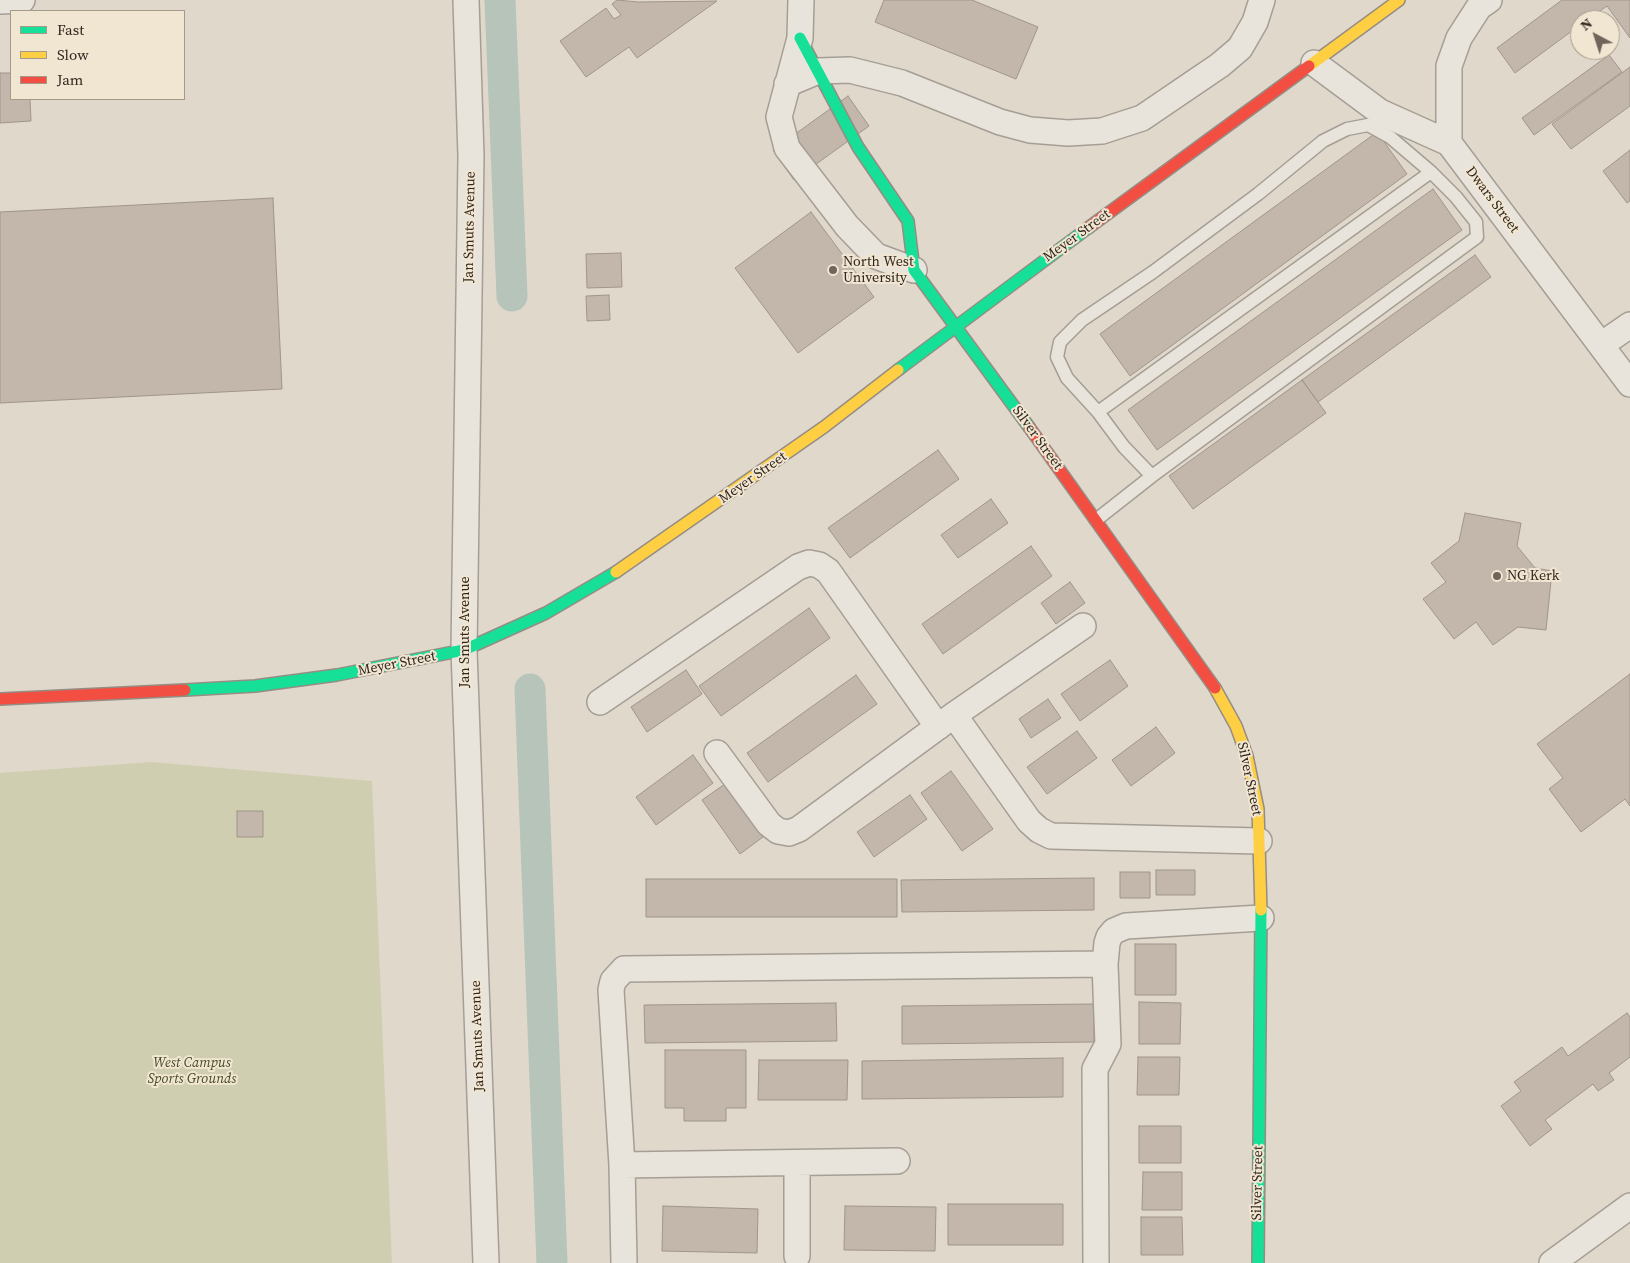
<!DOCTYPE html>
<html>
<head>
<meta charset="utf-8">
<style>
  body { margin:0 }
  #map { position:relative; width:1630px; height:1263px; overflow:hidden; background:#e0d8cb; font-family:"Source Serif 4",serif }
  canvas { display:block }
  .legend { position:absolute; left:10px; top:10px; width:175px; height:90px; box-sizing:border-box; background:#f1e6d2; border:1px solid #a59a8a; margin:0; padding:6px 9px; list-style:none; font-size:15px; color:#32271e }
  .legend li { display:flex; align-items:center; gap:10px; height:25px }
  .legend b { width:25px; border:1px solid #a59a8a }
  .north { position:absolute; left:1570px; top:10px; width:50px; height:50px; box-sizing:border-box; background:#f1e6d2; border:1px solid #a59a8a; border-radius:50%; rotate:320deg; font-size:14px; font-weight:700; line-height:20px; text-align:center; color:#32271e }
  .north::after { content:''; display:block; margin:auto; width:18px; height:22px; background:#6f655b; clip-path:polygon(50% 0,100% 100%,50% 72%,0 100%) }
</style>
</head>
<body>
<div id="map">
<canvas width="1630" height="1263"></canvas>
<ul class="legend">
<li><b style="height:6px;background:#16e098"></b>Fast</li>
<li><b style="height:6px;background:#ffcf43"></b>Slow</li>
<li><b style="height:6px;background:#f24e42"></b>Jam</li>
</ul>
<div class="north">N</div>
</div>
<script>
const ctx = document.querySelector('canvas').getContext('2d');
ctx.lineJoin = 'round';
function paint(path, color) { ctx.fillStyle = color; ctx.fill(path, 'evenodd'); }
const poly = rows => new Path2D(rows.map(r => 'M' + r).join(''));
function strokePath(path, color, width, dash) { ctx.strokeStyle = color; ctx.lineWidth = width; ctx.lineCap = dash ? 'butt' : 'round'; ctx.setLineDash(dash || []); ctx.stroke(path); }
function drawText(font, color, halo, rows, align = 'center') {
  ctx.font = font + ' "Source Serif 4",serif'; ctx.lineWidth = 4; ctx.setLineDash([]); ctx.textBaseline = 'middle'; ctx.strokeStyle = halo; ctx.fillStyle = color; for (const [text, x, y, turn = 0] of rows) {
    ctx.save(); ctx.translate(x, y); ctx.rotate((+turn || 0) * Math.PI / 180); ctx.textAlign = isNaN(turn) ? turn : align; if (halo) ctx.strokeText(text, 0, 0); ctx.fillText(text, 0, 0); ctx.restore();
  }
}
const green = poly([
  [152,762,372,781,392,1263,0,1263,0,773]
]);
const canal = poly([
  [500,0,512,296],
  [530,689,552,1263]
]);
const building = poly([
  [617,0,638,2,717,1,637,58,629,47,586,77,560,41,606,8,614,19,621,15,612,4,617,0],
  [884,0,972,0,1038,27,1016,79,875,22,884,0],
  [1562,0,1630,0,1630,38,1607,6,1587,20,1580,20,1580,25,1515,73,1497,48,1562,0],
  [1609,55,1622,72,1534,135,1522,118,1609,55],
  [1630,67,1630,106,1571,149,1552,124,1630,67],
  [0,73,11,73,11,99,30,99,31,121,0,123,0,73],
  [848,96,869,126,794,180,773,150,848,96],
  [1377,132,1407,174,1130,376,1100,334,1377,132],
  [1630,150,1630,201,1627,203,1603,171,1630,150],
  [1433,189,1462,230,1157,450,1128,410,1433,189],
  [273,198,282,389,0,403,0,212,273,198],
  [811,212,874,297,798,353,735,268,811,212],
  [621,253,622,287,587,288,586,254,621,253],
  [1475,255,1491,277,1318,402,1302,380,1475,255],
  [609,295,610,320,587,321,586,296,609,295],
  [1302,380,1326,413,1193,509,1169,476,1302,380],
  [938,450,959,479,850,558,828,528,938,450],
  [991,499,1008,523,958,558,941,535,991,499],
  [1465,513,1521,523,1517,546,1535,568,1552,571,1546,630,1518,627,1493,645,1476,622,1454,639,1423,599,1446,582,1431,563,1459,541,1465,513],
  [1031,546,1052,576,943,654,922,624,1031,546],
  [1070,582,1085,603,1056,624,1041,603,1070,582],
  [809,608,830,638,721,716,699,686,809,608],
  [1110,660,1128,686,1080,721,1061,694,1110,660],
  [686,670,702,694,647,732,631,707,686,670],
  [1630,674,1630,806,1625,799,1581,832,1549,789,1563,778,1537,744,1630,674],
  [856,675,877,704,768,782,747,753,856,675],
  [1048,699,1061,718,1031,738,1019,719,1048,699],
  [1156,727,1175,753,1131,786,1112,760,1156,727],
  [1077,731,1097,758,1047,794,1027,767,1077,731],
  [693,755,713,783,656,825,636,797,693,755],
  [951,771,993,829,962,851,921,793,951,771],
  [725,784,763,837,740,854,702,800,725,784],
  [910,795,927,819,874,857,857,832,910,795],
  [237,811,263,811,263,837,237,837,237,811],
  [1156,870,1195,870,1195,895,1156,895,1156,870],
  [1120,872,1150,872,1150,898,1120,898,1120,872],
  [1094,878,1094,910,902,912,901,880,1094,878],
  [646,879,897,879,897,917,646,917,646,879],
  [1135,944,1176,944,1176,995,1135,995,1135,944],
  [1139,1002,1181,1003,1180,1044,1139,1044,1139,1002],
  [836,1003,837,1041,645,1043,644,1005,836,1003],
  [1094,1004,1094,1042,902,1044,902,1006,1094,1004],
  [1627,1013,1630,1017,1630,1057,1609,1073,1614,1080,1598,1091,1593,1084,1545,1120,1552,1129,1530,1146,1501,1106,1521,1091,1514,1082,1562,1047,1568,1056,1627,1013],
  [665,1050,746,1050,746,1108,726,1108,726,1121,684,1121,684,1108,665,1108,665,1050],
  [1138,1057,1180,1057,1179,1095,1137,1095,1138,1057],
  [1063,1058,1063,1097,862,1099,862,1061,1063,1058],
  [759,1060,848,1060,847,1100,758,1100,759,1060],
  [1139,1126,1181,1126,1181,1163,1139,1163,1139,1126],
  [1143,1172,1182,1172,1182,1210,1142,1210,1143,1172],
  [948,1204,1063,1204,1063,1245,948,1245,948,1204],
  [663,1206,758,1209,757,1253,662,1251,663,1206],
  [845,1206,936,1207,935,1251,844,1250,845,1206],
  [1141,1217,1182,1217,1183,1255,1141,1255,1141,1217]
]);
const lane = poly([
  [1098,412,1124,447,1152,476],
  [1096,520,1152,476,1477,237,1476,222,1456,197,1431,172,1390,137,1368,125,1347,129,1323,141,1258,194,1153,272,1082,320,1060,342,1057,357,1067,378,1098,412,1431,172]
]);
const street = poly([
  [466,0,471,156,464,650,486,1263],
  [801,0,800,38,779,117,787,148,847,226,876,256,914,270],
  [0,1,22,0],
  [1314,63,1380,112,1449,143,1630,384],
  [787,84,818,71,850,70,902,83,1000,122,1030,130,1068,133,1102,131,1142,118,1220,65,1240,48,1255,22,1262,0],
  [1449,143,1449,66,1459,38,1479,7,1489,0],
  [1601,345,1630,325],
  [600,702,798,567,809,563,819,565,828,571,938,727],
  [954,715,1029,821,1039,830,1051,836,1259,841],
  [717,753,769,824,778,831,789,833,799,829,954,715,1083,626],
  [797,1163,797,1256],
  [622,1165,897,1161],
  [624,1263,622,1165,611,990,613,981,624,969,1105,964],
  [1096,1263,1095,1069,1108,1044,1105,964,1107,943,1109,937,1114,931,1126,926,1261,918],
  [1552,1263,1630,1206]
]);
const fast = poly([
  [800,38,858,147,908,221,914,270,1029,427],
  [898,370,1088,228],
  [185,690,255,686,337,675,464,650,546,613,616,572],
  [1258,1263,1261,910]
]);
const slow = poly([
  [1309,66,1399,0],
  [616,572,824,427,898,370],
  [1215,688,1236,726,1247,756,1258,809,1261,910]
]);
const jam = poly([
  [1088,228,1309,66],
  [1029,427,1215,688],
  [0,699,185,690]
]);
const markers = [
  [833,270,5,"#6f655b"],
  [1497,576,5,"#6f655b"]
];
const streetNames = [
  ["Dwars Street",1492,200,53],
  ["Jan Smuts Avenue",470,227,-89],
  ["Meyer Street",1077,236,-36],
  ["Silver Street",1037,438,54],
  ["Meyer Street",753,478,-35],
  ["Jan Smuts Avenue",465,632,-90],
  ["Meyer Street",397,664,-11],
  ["Silver Street",1249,779,78],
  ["Jan Smuts Avenue",478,1036,-92],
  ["Silver Street",1258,1183,-89]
];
const poiNames = [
  ["North West",843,262],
  ["University",843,278],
  ["NG Kerk",1507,576]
];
const parkNames = [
  ["West Campus",192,1063],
  ["Sports Grounds",192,1079]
];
paint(green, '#d0ceb0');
strokePath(canal, '#b7c4ba', 31);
paint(building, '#c3b7ac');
strokePath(building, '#a0958b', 1);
strokePath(lane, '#a59e95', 15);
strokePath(street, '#a59e95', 28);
strokePath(fast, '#958d84', 14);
strokePath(slow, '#958d84', 14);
strokePath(jam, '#958d84', 14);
strokePath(lane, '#e8e4dc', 12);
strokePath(street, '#e8e4dc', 25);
strokePath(fast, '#16e098', 11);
strokePath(slow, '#ffcf43', 11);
strokePath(jam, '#f24e42', 11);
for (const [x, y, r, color] of markers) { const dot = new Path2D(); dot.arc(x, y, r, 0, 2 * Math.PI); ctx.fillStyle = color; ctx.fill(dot); strokePath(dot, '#f1e6d2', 2); }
drawText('14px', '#32271e', '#f1e6d2', streetNames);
drawText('14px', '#32271e', '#f1e6d2', poiNames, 'left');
drawText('italic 14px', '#464c27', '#f1e6d2', parkNames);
</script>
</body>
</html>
